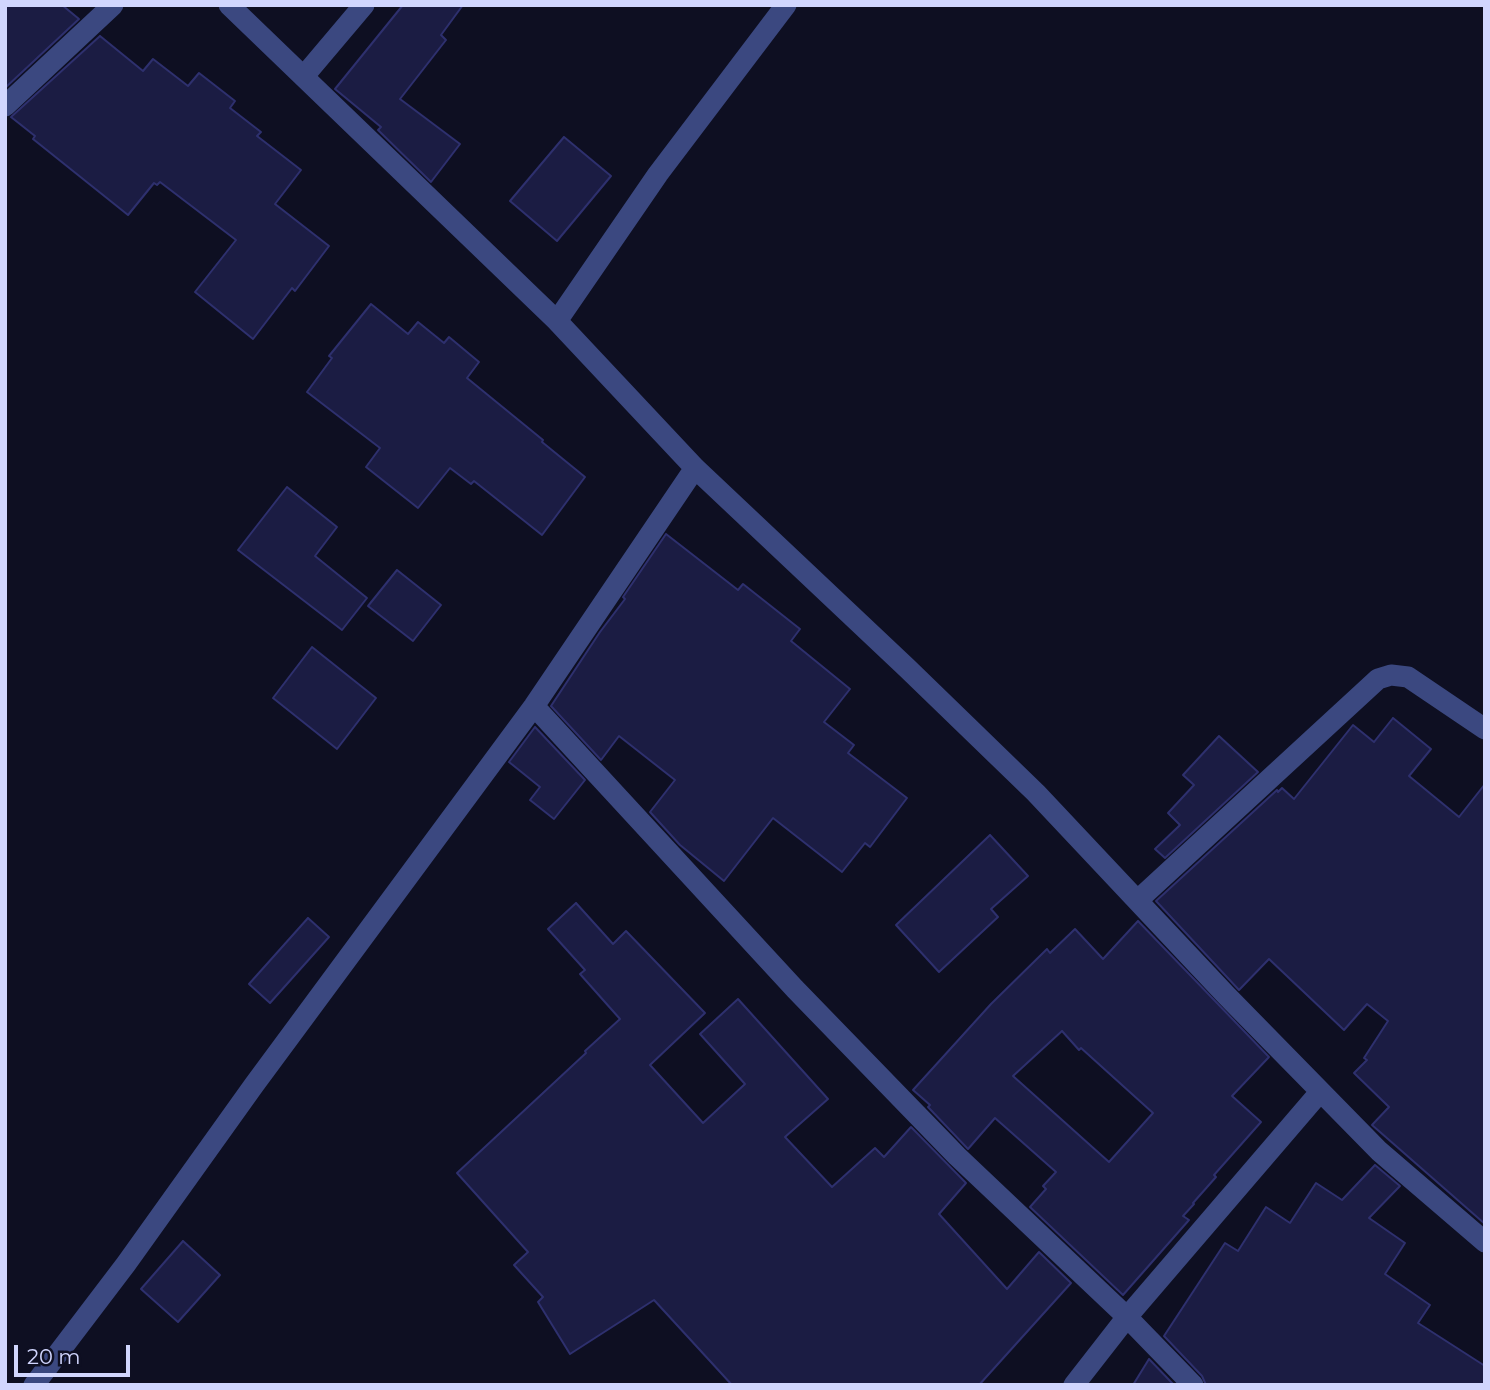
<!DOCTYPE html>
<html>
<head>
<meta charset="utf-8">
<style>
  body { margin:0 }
  #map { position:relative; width:1490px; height:1390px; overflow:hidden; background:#0e0f22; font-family:Montserrat,sans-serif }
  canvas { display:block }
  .frame { position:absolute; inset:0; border:7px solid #d1d6fe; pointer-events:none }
  .scale { position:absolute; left:14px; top:1345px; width:116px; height:32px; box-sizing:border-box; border:4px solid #d1d6fe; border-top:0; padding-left:9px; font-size:21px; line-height:24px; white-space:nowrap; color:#d1d6fe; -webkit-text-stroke:5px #0e0f22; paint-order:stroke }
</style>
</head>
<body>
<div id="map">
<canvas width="1490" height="1390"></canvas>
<div class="frame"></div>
<div class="scale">20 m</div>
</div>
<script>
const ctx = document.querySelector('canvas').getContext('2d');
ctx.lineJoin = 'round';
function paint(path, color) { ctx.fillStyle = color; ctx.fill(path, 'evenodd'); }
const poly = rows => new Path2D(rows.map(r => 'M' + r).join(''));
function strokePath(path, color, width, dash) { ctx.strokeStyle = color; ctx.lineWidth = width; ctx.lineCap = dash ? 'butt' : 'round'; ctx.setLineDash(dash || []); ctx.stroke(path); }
const building = poly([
  [5,5,62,5,79,19,5,88,5,5],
  [403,5,463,5,441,35,446,40,400,99,460,144,431,182,378,130,381,127,335,89,403,5],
  [100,36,143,71,153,59,188,86,199,73,235,101,230,108,261,132,257,136,301,170,275,204,329,246,295,291,292,288,253,339,195,292,236,240,160,182,157,185,154,183,128,215,33,139,35,136,11,117,100,36],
  [564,137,611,176,557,241,510,201,564,137],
  [371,304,408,334,418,322,444,343,449,337,479,362,467,378,543,440,542,442,585,477,542,535,474,481,471,484,450,468,418,508,366,467,380,448,307,392,332,358,329,356,371,304],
  [287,487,337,527,315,556,367,598,342,630,238,550,287,487],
  [666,534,738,590,743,584,800,629,791,641,850,689,824,722,854,745,848,753,907,798,870,847,865,843,842,872,773,818,724,881,680,845,650,812,675,780,619,736,601,760,551,706,600,632,625,599,623,597,666,534],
  [397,570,441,605,413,641,368,606,397,570],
  [312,647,376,698,337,749,273,698,312,647],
  [1393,718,1431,749,1409,776,1459,817,1485,784,1485,1224,1372,1125,1389,1107,1354,1073,1367,1060,1364,1058,1388,1021,1367,1004,1344,1030,1269,959,1239,990,1156,901,1277,790,1278,792,1282,788,1294,799,1353,725,1374,742,1393,718],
  [535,727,585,780,554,819,530,800,540,787,509,762,535,727],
  [1219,736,1258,772,1165,858,1155,849,1180,825,1168,813,1194,785,1183,775,1219,736],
  [990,835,1028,876,991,909,998,917,939,972,896,925,990,835],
  [576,903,613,944,626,931,705,1013,650,1065,703,1123,745,1084,700,1034,738,999,828,1099,785,1137,832,1187,875,1148,884,1157,911,1127,966,1183,939,1214,1007,1289,1039,1252,1071,1283,979,1385,732,1385,654,1300,570,1354,538,1302,543,1297,514,1265,528,1252,457,1173,586,1053,585,1051,620,1019,580,974,585,970,548,929,576,903],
  [308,918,329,937,270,1003,249,984,308,918],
  [1138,921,1269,1057,1232,1096,1261,1122,1214,1175,1216,1177,1193,1203,1194,1204,1183,1216,1189,1220,1123,1295,1030,1207,1046,1189,1043,1186,1056,1172,995,1118,968,1149,928,1107,930,1105,913,1090,991,1004,1047,949,1050,953,1075,929,1103,959,1138,921],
  [1062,1031,1079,1050,1081,1048,1153,1113,1109,1162,1013,1076,1062,1031],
  [1375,1165,1400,1186,1369,1218,1405,1243,1385,1274,1430,1305,1418,1323,1485,1366,1485,1385,1206,1385,1202,1376,1164,1336,1225,1243,1238,1251,1266,1207,1290,1223,1316,1183,1342,1200,1375,1165],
  [183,1241,220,1275,178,1322,141,1289,183,1241],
  [1149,1359,1174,1385,1133,1385,1149,1359]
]);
const minor = poly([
  [229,5,557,321,695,468,907,668,1036,793,1226,995,1379,1151,1485,1242],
  [304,76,364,5],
  [5,106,113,5],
  [557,321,658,174,786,5],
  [534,706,795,989,957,1156,1127,1317,1193,1385],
  [1138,900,1378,679,1391,675,1408,677,1485,729],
  [34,1385,126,1264,254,1085,534,706,695,468],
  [1074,1385,1127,1317,1320,1092]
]);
paint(building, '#1b1c43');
strokePath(building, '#2e306e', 2);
strokePath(minor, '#3b4880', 21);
</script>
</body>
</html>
